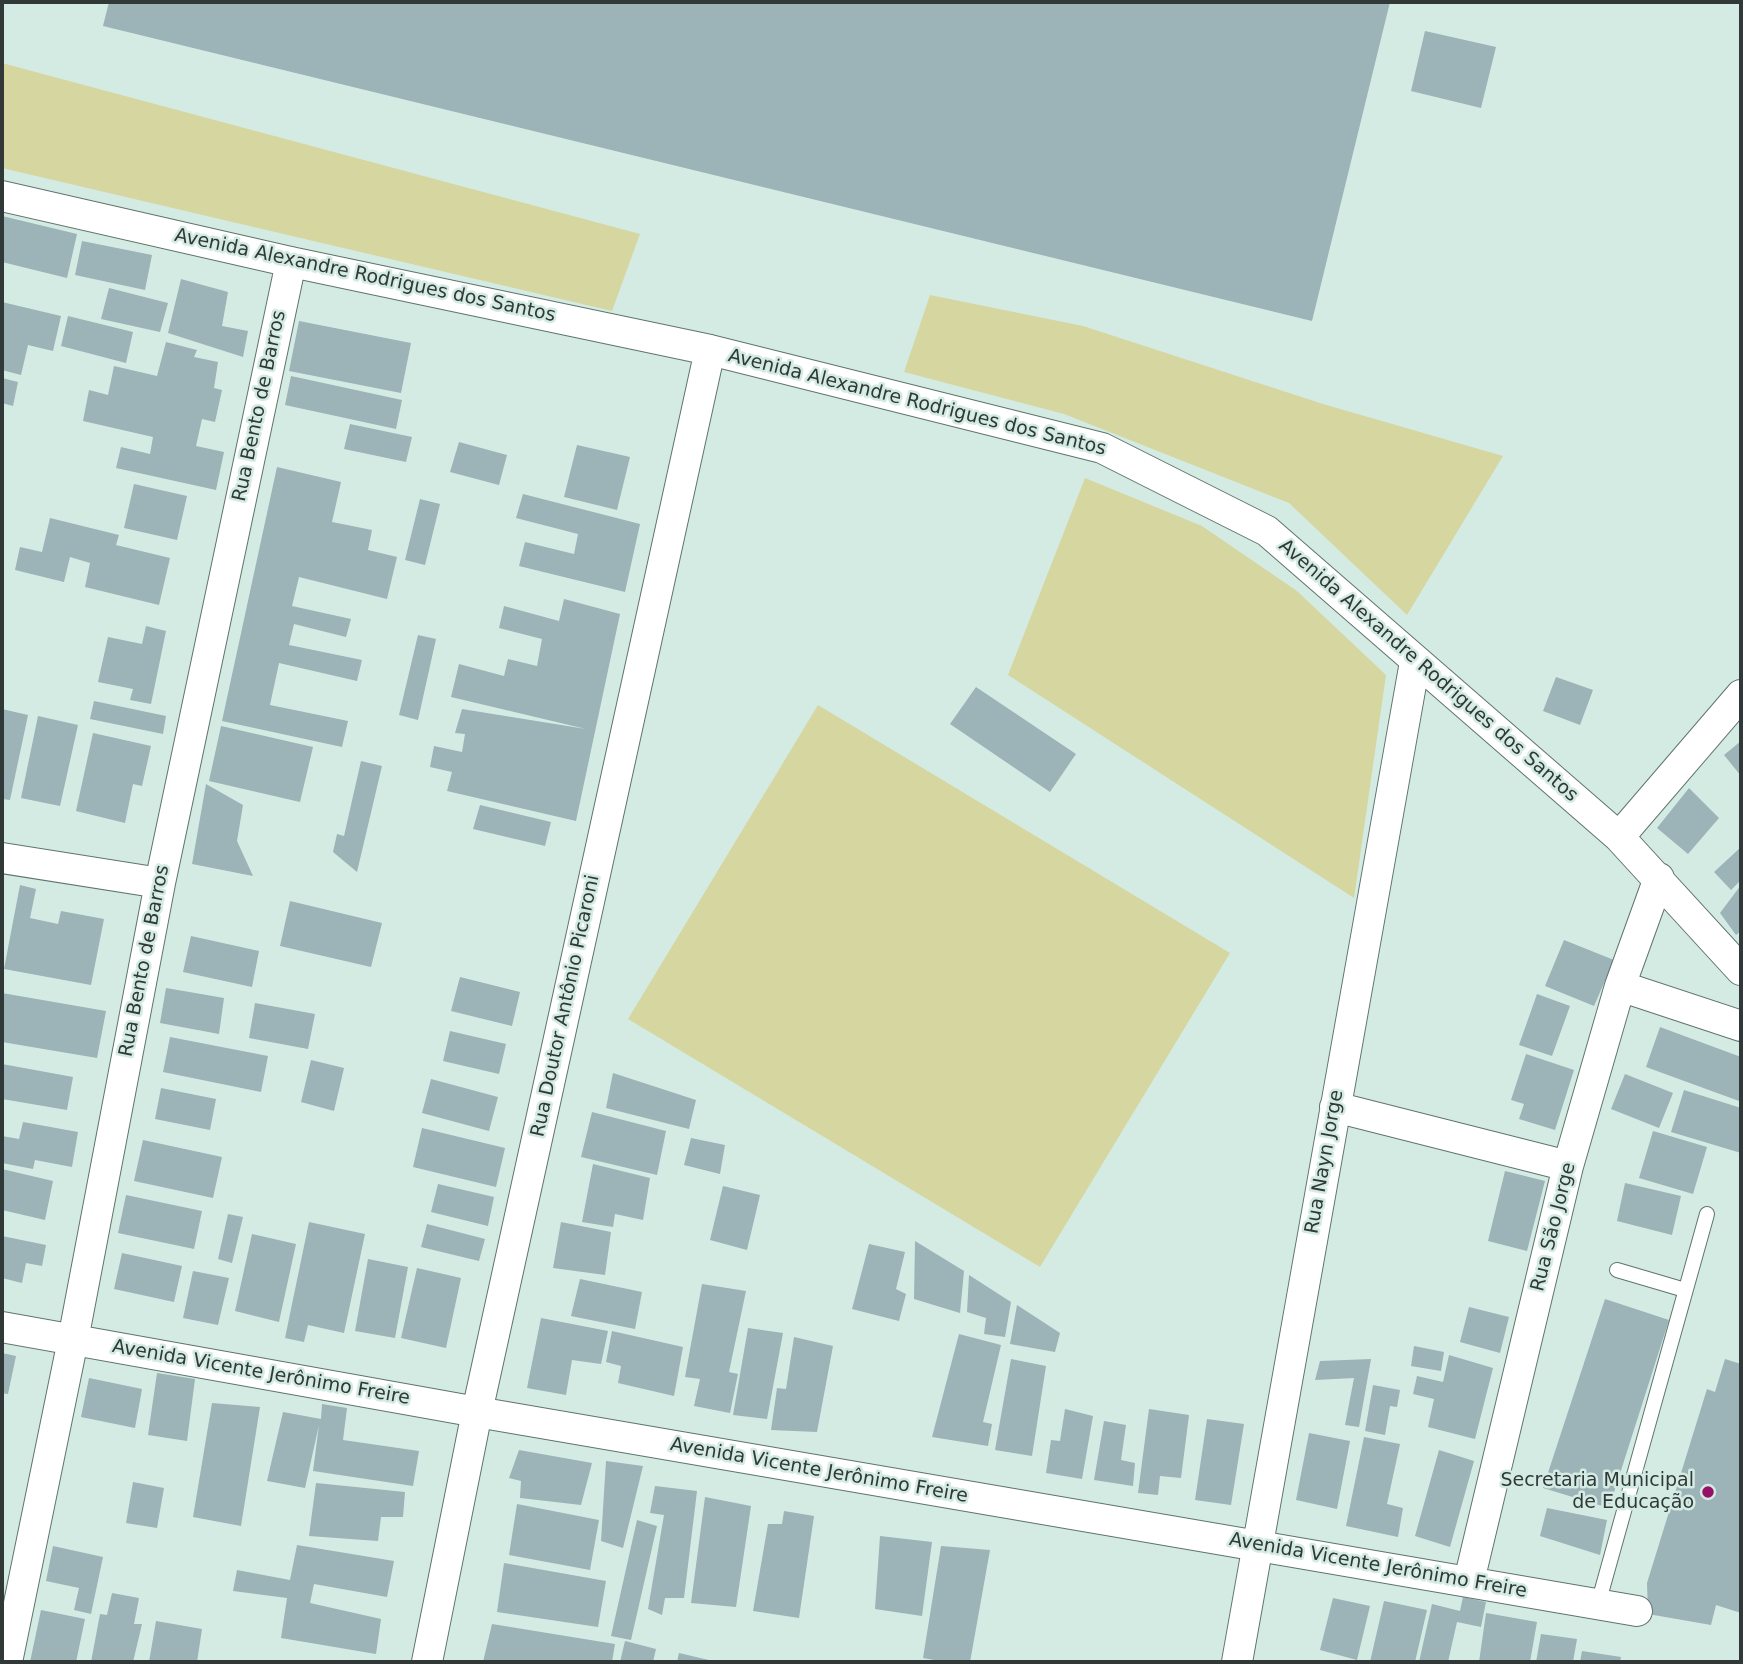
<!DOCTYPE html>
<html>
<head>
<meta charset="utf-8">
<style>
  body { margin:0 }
  #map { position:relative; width:1743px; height:1664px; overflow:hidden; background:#d4ebe4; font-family:"DejaVu Sans",sans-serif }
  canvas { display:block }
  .frame { position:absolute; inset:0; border:4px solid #303937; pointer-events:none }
</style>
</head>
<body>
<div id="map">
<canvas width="1743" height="1664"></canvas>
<div class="frame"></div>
</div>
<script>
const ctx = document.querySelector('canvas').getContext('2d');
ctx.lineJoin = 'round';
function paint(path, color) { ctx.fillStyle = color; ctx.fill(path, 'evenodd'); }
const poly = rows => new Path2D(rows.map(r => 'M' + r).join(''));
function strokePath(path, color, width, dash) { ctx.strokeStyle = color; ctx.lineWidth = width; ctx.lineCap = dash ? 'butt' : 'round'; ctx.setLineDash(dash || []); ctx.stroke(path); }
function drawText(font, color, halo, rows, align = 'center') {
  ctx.font = font + ' "DejaVu Sans",sans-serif'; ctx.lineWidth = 5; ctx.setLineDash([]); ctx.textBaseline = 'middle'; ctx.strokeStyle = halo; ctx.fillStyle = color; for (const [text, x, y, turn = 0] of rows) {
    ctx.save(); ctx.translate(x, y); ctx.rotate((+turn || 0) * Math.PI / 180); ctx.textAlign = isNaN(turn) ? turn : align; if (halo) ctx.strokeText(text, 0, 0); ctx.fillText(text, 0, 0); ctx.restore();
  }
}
const green = poly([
  [2,63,640,234,612,311,2,168],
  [930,295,1083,326,1323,404,1503,456,1407,615,1289,503,1064,414,904,372],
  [1085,478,1202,526,1297,591,1386,675,1354,898,1008,675],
  [818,705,1230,953,1040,1267,628,1019]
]);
const building = poly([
  [109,2,1390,2,1312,321,103,26],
  [1425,31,1496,47,1481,108,1411,91],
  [2,216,77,234,67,278,2,262],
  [82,241,152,255,145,290,75,275],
  [181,279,228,292,222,326,248,331,243,357,168,333],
  [109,288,168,303,160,332,101,319],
  [2,302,61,316,53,351,28,345,21,375,2,370],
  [68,316,133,332,126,363,61,346],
  [299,321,411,343,401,393,289,371],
  [166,342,197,350,194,357,218,362,214,388,222,390,215,422,202,419,196,446,224,452,216,490,116,468,121,447,150,454,153,437,83,421,89,390,108,395,114,366,157,376],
  [291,376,402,400,396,429,285,405],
  [2,378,18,382,13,406,2,403],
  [350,424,412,437,406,462,344,449],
  [459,442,507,455,499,485,450,472],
  [577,445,630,457,617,510,564,497],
  [277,467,341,482,332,522,372,530,368,550,397,557,387,599,299,577,292,606,351,619,346,637,294,624,289,645,362,660,357,681,279,663,270,705,348,721,342,747,222,721],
  [134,484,187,496,177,540,124,528],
  [523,494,640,524,625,592,519,566,525,542,574,554,578,534,516,518],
  [420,499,440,504,425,565,405,560],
  [50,518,119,535,116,545,170,558,159,605,85,587,90,563,70,557,64,582,15,570,20,547,42,552],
  [564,599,620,614,576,821,447,791,452,772,430,767,434,746,462,752,465,734,455,733,462,709,586,729,451,697,459,664,504,676,508,659,537,666,542,639,499,628,504,606,559,621],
  [146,626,166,631,151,704,130,700,133,689,98,682,108,637,142,644],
  [418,635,436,639,418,720,399,715],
  [1556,677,1593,690,1580,725,1543,711],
  [976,687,1076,754,1050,792,950,724],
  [94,701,166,716,163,734,90,719],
  [2,709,28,715,10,800,2,799],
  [38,716,78,725,60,806,21,798],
  [221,726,313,747,300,802,209,781],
  [93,733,151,746,142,786,133,784,125,823,76,811],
  [1741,741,1741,776,1724,755],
  [361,761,382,766,357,872,333,852,337,834,344,836],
  [206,784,243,805,237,841,253,876,192,864],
  [1689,788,1719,818,1688,854,1657,828],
  [480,805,551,822,545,846,473,829],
  [1741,847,1741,880,1731,890,1714,872],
  [20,885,36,889,30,918,58,924,61,911,104,919,91,985,4,969],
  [1741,885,1741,931,1736,935,1720,913],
  [290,901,382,923,371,967,280,946],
  [191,936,259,951,252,987,183,972],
  [1564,940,1614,960,1594,1006,1545,986],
  [460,977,520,992,512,1026,451,1011],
  [166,988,224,998,219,1034,160,1023],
  [2,993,106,1011,97,1058,2,1042],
  [1537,994,1570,1006,1552,1056,1519,1045],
  [255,1003,315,1014,308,1049,249,1038],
  [1660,1027,1741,1057,1739,1101,1646,1067],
  [450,1031,506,1044,499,1074,443,1061],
  [170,1037,268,1056,261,1092,163,1072],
  [1526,1054,1574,1070,1555,1130,1519,1119,1524,1104,1511,1100],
  [311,1060,344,1068,334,1111,301,1102],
  [2,1064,73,1077,67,1110,2,1099],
  [613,1073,696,1100,689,1129,606,1108],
  [1625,1074,1673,1093,1659,1128,1611,1109],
  [431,1079,498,1097,489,1131,422,1113],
  [161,1088,216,1099,210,1130,155,1119],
  [1684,1090,1741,1108,1741,1153,1671,1132],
  [592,1112,666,1131,657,1175,581,1157],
  [23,1122,78,1132,72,1167,35,1160,33,1169,2,1163,2,1136,19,1139],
  [422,1128,505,1148,496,1187,413,1167],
  [1653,1131,1707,1147,1693,1194,1639,1178],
  [691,1138,725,1145,720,1174,684,1165],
  [143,1140,222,1157,213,1198,134,1181],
  [593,1164,650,1178,643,1220,615,1214,613,1227,582,1222],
  [2,1169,53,1181,45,1220,2,1210],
  [1505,1171,1545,1181,1527,1251,1488,1241],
  [1625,1183,1681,1196,1672,1235,1617,1221],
  [438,1184,494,1197,488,1226,431,1212],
  [723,1186,760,1195,747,1250,710,1240],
  [126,1195,202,1211,194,1249,118,1233],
  [228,1214,243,1217,232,1263,218,1259],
  [309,1222,365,1234,344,1333,308,1325,304,1342,285,1338],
  [561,1222,611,1232,605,1275,553,1268],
  [427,1224,485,1239,479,1261,421,1247],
  [252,1234,296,1244,279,1322,235,1311],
  [2,1236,46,1245,42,1266,26,1263,22,1283,2,1278],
  [915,1241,964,1271,960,1313,914,1299],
  [869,1244,905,1252,896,1289,906,1294,899,1321,852,1309],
  [122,1253,182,1266,174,1302,114,1289],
  [368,1259,408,1267,395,1338,355,1331],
  [417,1268,461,1278,446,1348,401,1338],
  [193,1271,229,1278,218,1325,183,1318],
  [969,1275,1011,1302,1005,1337,984,1334,986,1318,967,1312],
  [580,1279,642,1292,635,1329,571,1316],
  [702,1284,746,1291,729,1372,738,1374,730,1413,694,1406,700,1379,685,1377],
  [1605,1299,1669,1320,1609,1508,1543,1488],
  [1017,1305,1060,1333,1055,1352,1010,1344],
  [1469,1307,1509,1317,1500,1353,1460,1342],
  [541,1318,608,1331,601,1364,572,1360,566,1395,527,1388],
  [748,1328,783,1333,767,1419,733,1415],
  [612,1331,683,1347,674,1396,618,1383,621,1366,606,1362],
  [959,1334,1001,1345,983,1422,992,1424,988,1446,932,1437],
  [794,1337,833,1346,817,1432,771,1430,777,1388,786,1389],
  [1414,1346,1444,1352,1441,1371,1411,1366],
  [2,1353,16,1356,8,1394,2,1393],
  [1449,1355,1493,1368,1475,1439,1428,1427,1434,1399,1413,1394,1417,1376,1443,1382],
  [1011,1359,1046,1366,1032,1456,995,1450],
  [1371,1359,1359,1427,1345,1425,1354,1378,1315,1380,1320,1361],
  [1725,1359,1741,1364,1741,1613,1716,1605,1711,1625,1648,1614,1647,1583,1707,1389,1715,1392],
  [157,1373,195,1379,187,1441,148,1435],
  [89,1378,142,1389,135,1428,81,1417],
  [1373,1385,1400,1390,1397,1407,1390,1406,1385,1435,1365,1431],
  [212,1403,260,1407,241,1526,193,1517],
  [322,1404,347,1408,343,1440,419,1451,413,1486,313,1471,319,1425,305,1488,267,1481,283,1412,321,1419],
  [1065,1409,1093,1416,1082,1479,1046,1473,1051,1440,1060,1441],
  [1149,1409,1189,1415,1181,1478,1160,1476,1158,1495,1138,1493],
  [1207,1419,1244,1424,1231,1505,1195,1500],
  [1104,1421,1126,1425,1121,1460,1135,1463,1133,1486,1094,1480],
  [1309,1433,1350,1441,1337,1509,1296,1500],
  [1364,1437,1400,1444,1387,1504,1403,1508,1398,1537,1346,1526],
  [519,1450,592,1463,581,1505,520,1498,521,1481,509,1478],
  [1439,1450,1474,1461,1450,1547,1415,1536],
  [606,1461,643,1466,623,1548,601,1541],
  [133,1482,164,1488,157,1528,126,1523],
  [316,1483,405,1492,403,1517,381,1517,378,1541,309,1536],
  [655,1486,697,1491,684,1598,665,1598,662,1615,648,1609,664,1515,650,1513],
  [705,1497,751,1506,736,1607,691,1603],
  [517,1504,599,1520,590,1570,509,1555],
  [1547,1508,1607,1520,1600,1555,1540,1536],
  [784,1511,814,1516,799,1618,753,1611,768,1524,782,1524],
  [637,1520,657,1526,631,1640,611,1636],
  [880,1536,932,1542,922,1616,875,1609],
  [297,1545,394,1561,387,1597,314,1584,310,1603,381,1619,376,1654,281,1638,287,1598,233,1591,237,1570,290,1580],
  [53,1546,103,1557,91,1614,74,1610,79,1588,46,1581],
  [941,1546,990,1550,970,1662,945,1662,923,1658],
  [504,1563,606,1581,598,1627,497,1612],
  [112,1593,139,1598,134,1624,142,1624,133,1662,91,1662,100,1614,107,1615],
  [1463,1597,1486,1602,1481,1627,1457,1622,1448,1662,1419,1662,1432,1604,1460,1611],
  [1333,1598,1370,1606,1357,1660,1320,1650],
  [1384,1601,1427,1610,1415,1662,1370,1662],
  [41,1610,85,1619,76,1662,30,1662],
  [1486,1613,1537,1622,1530,1662,1479,1662],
  [156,1621,202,1629,197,1662,149,1662],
  [492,1624,615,1644,612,1662,483,1662],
  [1541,1634,1577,1639,1573,1662,1536,1662],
  [625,1641,656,1649,653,1662,620,1662],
  [1582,1651,1621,1657,1620,1662,1580,1662],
  [679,1653,713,1661,713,1662,677,1662]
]);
const service = poly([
  [1617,1270,1685,1290],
  [1598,1604,1707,1214]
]);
const minor = poly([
  [2,196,291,262,710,350,1102,448,1267,531,1619,837,1741,970],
  [1619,837,1741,695],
  [2,858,160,883],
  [1620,986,1741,1026],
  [1335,1107,1568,1166],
  [2,1327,477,1412,1637,1611],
  [1469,1581,1568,1166,1620,986,1659,878],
  [7,1662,73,1340,160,883,291,262],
  [427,1662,477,1412,710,350],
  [1237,1662,1415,662]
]);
const markers = [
  [1708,1492,7,"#961068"]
];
const streetNames = [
  ["Avenida Alexandre Rodrigues dos Santos",365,276,12],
  ["Avenida Alexandre Rodrigues dos Santos",917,403,14],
  ["Rua Bento de Barros",260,406,-78],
  ["Avenida Alexandre Rodrigues dos Santos",1428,671,41],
  ["Rua Bento de Barros",145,961,-79],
  ["Rua Doutor Antônio Picaroni",566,1006,-78],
  ["Rua Nayn Jorge",1325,1162,-80],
  ["Rua São Jorge",1554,1227,-76],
  ["Avenida Vicente Jerônimo Freire",261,1373,10],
  ["Avenida Vicente Jerônimo Freire",819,1471,10],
  ["Avenida Vicente Jerônimo Freire",1378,1566,10]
];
const poiNames = [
  ["Secretaria Municipal",1694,1481],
  ["de Educação",1694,1503]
];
paint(green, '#d6d6a0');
paint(building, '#9cb3b7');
strokePath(service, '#60746e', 16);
strokePath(minor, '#60746e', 32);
strokePath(service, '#fff', 14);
strokePath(minor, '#fff', 30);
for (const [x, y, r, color] of markers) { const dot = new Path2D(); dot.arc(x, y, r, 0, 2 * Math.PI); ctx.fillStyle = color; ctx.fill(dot); strokePath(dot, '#d4ebe4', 2.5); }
drawText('19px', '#303937', '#d4ebe4', streetNames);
drawText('19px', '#303937', '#d4ebe4', poiNames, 'right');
</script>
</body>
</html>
